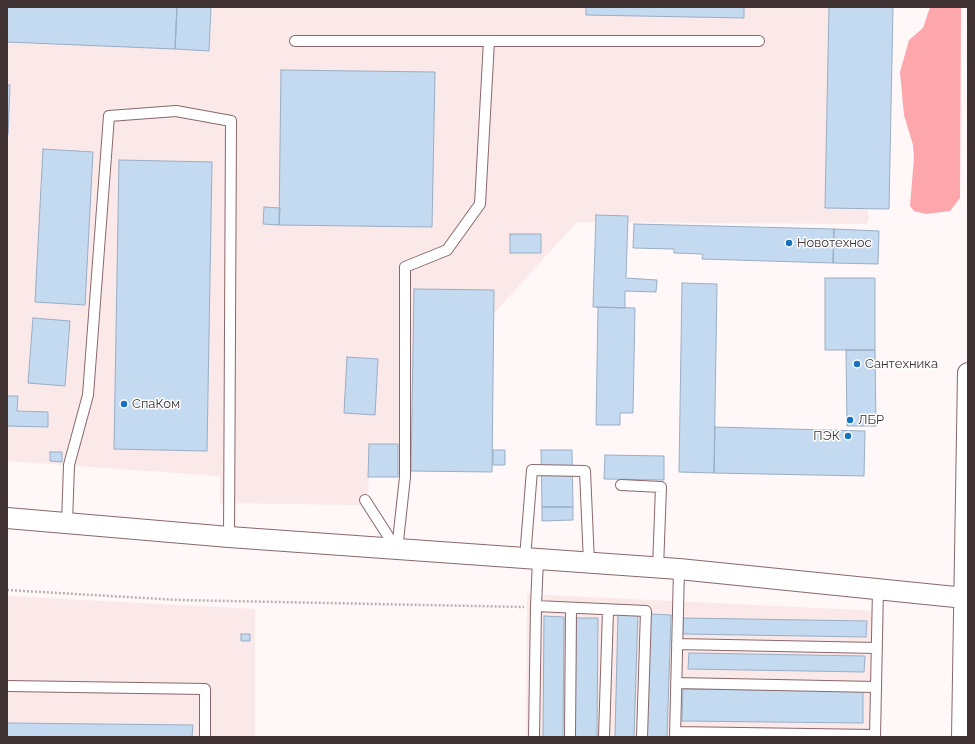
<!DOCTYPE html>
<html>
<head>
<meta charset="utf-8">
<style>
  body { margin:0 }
  #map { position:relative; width:975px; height:744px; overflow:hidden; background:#fff7f8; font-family:Raleway,sans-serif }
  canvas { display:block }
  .frame { position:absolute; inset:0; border:8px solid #403233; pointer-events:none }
</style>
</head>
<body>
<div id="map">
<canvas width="975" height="744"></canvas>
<div class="frame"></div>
</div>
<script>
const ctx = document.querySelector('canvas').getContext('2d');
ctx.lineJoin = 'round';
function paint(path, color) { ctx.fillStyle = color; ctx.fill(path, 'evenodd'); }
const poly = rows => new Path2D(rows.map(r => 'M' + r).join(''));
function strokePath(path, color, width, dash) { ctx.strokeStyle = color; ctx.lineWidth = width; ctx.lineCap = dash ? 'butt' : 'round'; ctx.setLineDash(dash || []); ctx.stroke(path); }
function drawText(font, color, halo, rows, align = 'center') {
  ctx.font = font + ' Raleway,sans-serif'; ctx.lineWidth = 3; ctx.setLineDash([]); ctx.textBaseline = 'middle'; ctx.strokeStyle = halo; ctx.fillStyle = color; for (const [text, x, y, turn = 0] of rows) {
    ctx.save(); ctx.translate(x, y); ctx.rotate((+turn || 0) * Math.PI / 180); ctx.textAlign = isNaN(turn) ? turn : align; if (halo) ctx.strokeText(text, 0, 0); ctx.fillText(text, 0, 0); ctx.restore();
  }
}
const built = poly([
  [7,7,829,7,826,208,867,209,869,217,867,224,577,222,494,313,492,472,412,471,411,477,369,477,368,491,365,500,359,505,220,503,220,476,7,461],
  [527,594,880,611,877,737,526,737],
  [7,596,255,609,255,737,7,737]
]);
const forest = poly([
  [930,7,961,7,960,198,950,211,926,214,914,211,910,206,914,157,913,145,904,115,900,72,909,40,923,28]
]);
const building = poly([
  [7,7,177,7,175,49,7,42,7,7],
  [177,7,211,7,209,51,175,49,177,7],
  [586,7,744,7,744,18,586,15,586,7],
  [829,7,893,7,889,209,825,208,829,7],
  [281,70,435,72,432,227,279,225,281,70],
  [7,85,10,85,8,135,7,135,7,85],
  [43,149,93,152,85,305,35,302,43,149],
  [119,160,212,162,207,451,114,449,119,160],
  [264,207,280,208,279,225,263,224,264,207],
  [596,215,628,216,626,278,657,280,656,292,625,291,625,308,593,307,596,215],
  [634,224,834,229,833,263,702,259,703,254,674,253,674,249,633,248,634,224],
  [834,229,879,231,878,264,833,263,834,229],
  [510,234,541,234,541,253,510,253,510,234],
  [825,278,875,278,875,350,825,350,825,278],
  [682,283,717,284,714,473,679,472,682,283],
  [414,289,494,290,492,472,411,471,414,289],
  [598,307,635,308,633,413,620,413,620,425,596,425,598,307],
  [33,318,70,321,65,386,28,383,33,318],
  [846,350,875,350,876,426,847,426,846,350],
  [347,357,378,359,375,415,344,413,347,357],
  [7,396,18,396,17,411,48,412,48,427,7,426,7,396],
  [715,427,865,431,864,476,714,473,715,427],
  [369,444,398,444,398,477,368,477,369,444],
  [493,450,505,450,505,465,493,465,493,450],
  [541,450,572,450,573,507,542,507,541,450],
  [50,452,62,452,62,462,50,461,50,452],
  [605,455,664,456,664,480,604,479,605,455],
  [542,507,573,507,573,520,542,521,542,507],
  [618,613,638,613,634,737,615,737,618,613],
  [650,614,671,615,667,737,646,737,650,614],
  [544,616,564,617,563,737,543,737,544,616],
  [576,618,598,618,597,737,575,737,576,618],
  [683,618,867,621,866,637,683,634,683,618],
  [241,634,250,634,250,641,241,641,241,634],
  [689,653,865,656,864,672,688,669,689,653],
  [683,689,863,691,863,723,682,721,683,689],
  [7,723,193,725,192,737,7,737,7,723]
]);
const path = poly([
  [7,590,179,600,524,607]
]);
const lane = poly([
  [295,41,759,41],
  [621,485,661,487,658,568],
  [365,500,397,550],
  [67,523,69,465,88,395,109,116,176,111,231,121,229,537],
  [397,550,405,477,405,267,447,250,480,204,489,41],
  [525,558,532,470,585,471,589,563],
  [536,606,646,611,642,737],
  [677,644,877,648],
  [676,683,876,687],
  [7,686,205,689,205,737],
  [675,732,875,735],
  [534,737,536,606,538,559],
  [570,737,571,608],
  [604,737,608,610],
  [675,737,679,569],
  [875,737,878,589]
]);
const street = poly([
  [7,518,229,537,679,569,965,598],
  [962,737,968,373]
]);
const markers = [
  [789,243,4,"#1772bf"],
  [857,364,4,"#1772bf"],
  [124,404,4,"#1772bf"],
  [850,420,4,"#1772bf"],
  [848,436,4,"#1772bf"]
];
const poiNames = [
  ["Новотехнос",797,243],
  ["Сантехника",865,364],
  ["СпаКом",132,404],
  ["ЛБР",858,420],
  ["ПЭК",840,436,"right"]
];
paint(built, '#fbe8e9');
paint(forest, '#fda6ac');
paint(building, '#c4daf1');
strokePath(building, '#99aec5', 1);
strokePath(lane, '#88686a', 12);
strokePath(street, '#88686a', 22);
strokePath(path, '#bab0b1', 2.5, [2, 2]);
strokePath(lane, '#fff', 10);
strokePath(street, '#fff', 20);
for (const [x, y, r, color] of markers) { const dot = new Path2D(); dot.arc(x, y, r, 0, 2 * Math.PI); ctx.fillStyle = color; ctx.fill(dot); strokePath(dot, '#fff', 1.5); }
drawText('13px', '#403233', '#fff', poiNames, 'left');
</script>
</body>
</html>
